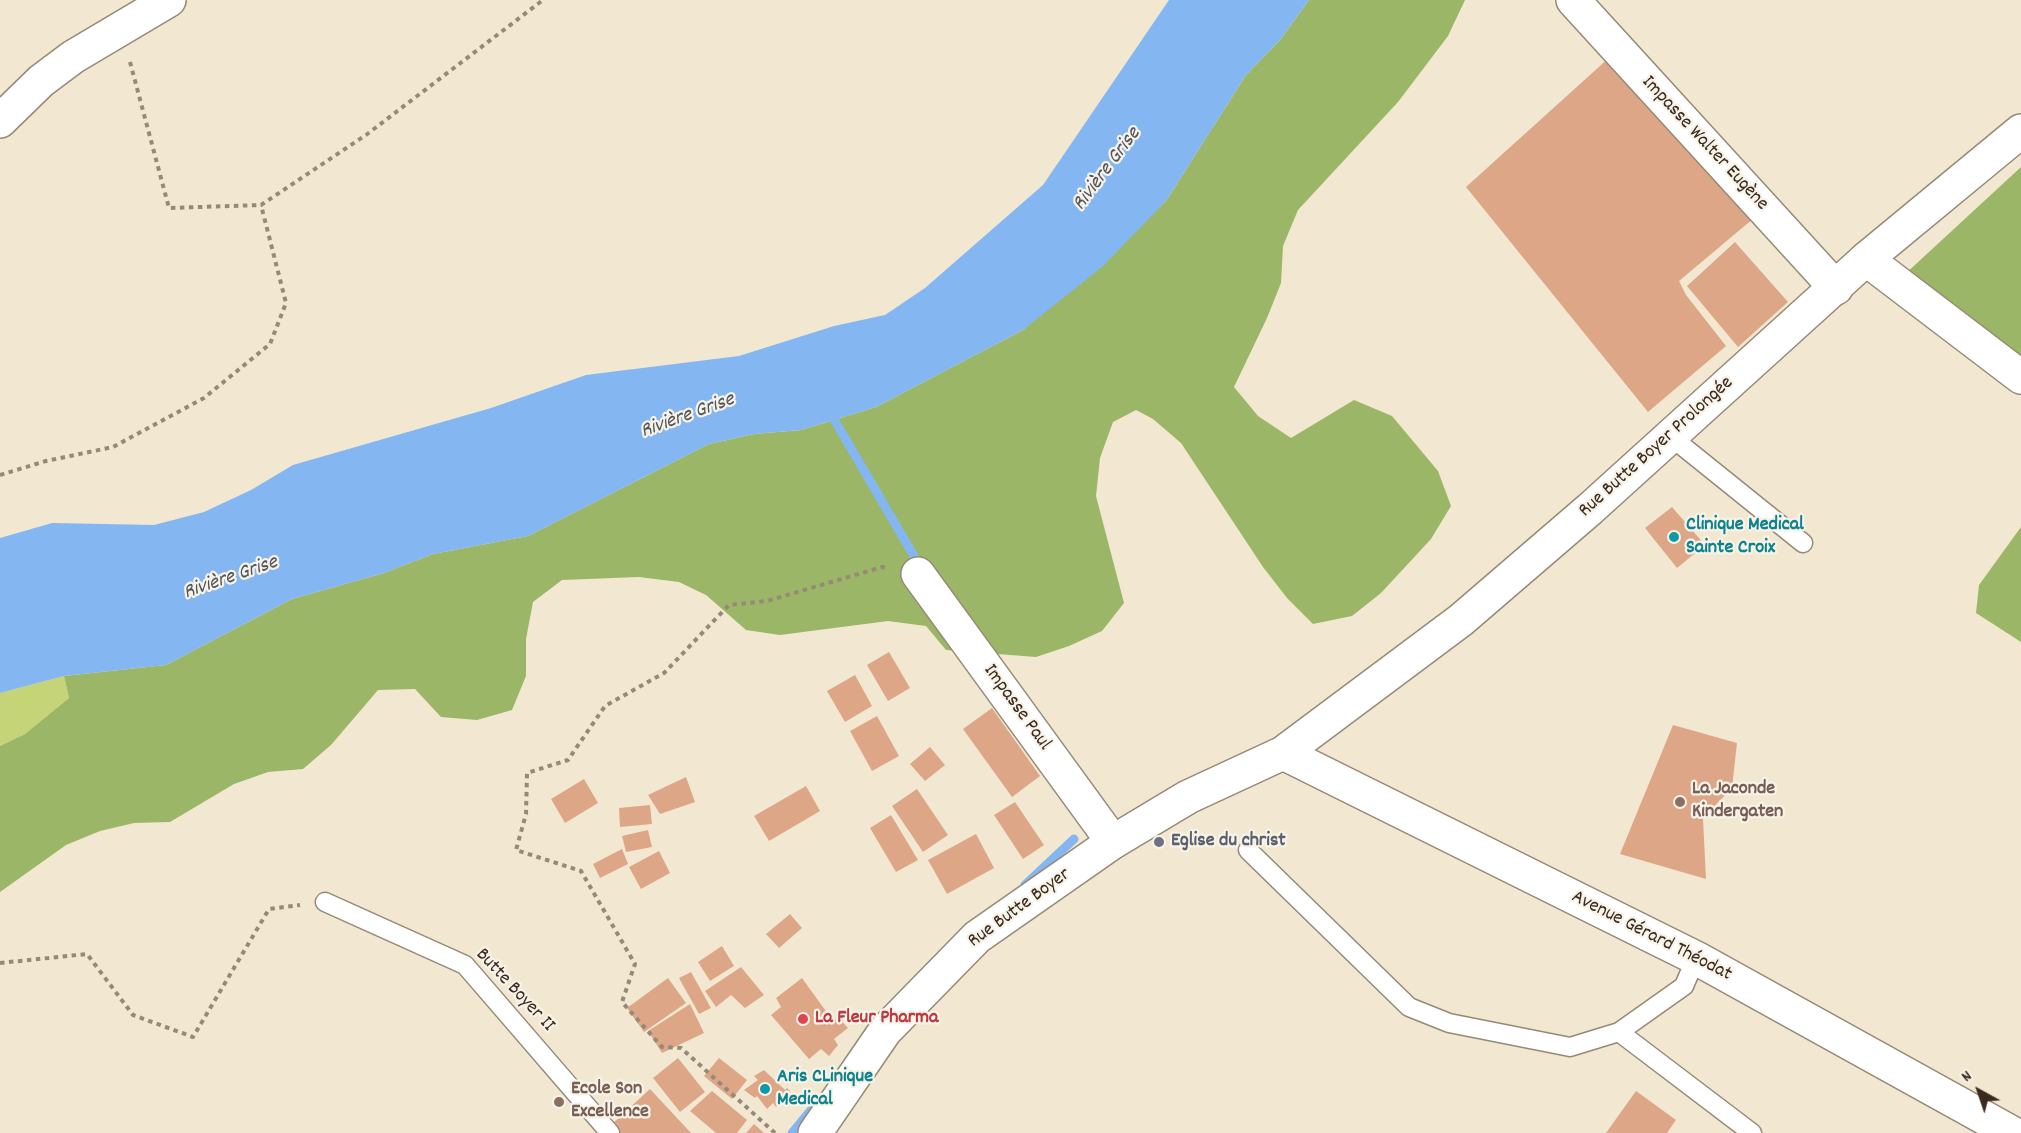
<!DOCTYPE html>
<html>
<head>
<meta charset="utf-8">
<style>
  body { margin:0 }
  #map { position:relative; width:2021px; height:1133px; overflow:hidden; background:#f2e8d1; font-family:Dekko,sans-serif }
  canvas { display:block }
  .north { position:absolute; left:1949px; top:1061px; width:60px; height:60px; -webkit-text-stroke:4px #f7f3e8; paint-order:stroke; rotate:320deg; font-size:16px; font-weight:700; line-height:24px; text-align:center; color:#3b2a1e }
  .north::after { content:''; display:block; margin:auto; width:21px; height:27px; background:#3b2a1e; clip-path:polygon(50% 0,100% 100%,50% 72%,0 100%) }
</style>
</head>
<body>
<div id="map">
<canvas width="2021" height="1133"></canvas>
<div class="north">N</div>
</div>
<script>
const ctx = document.querySelector('canvas').getContext('2d');
ctx.lineJoin = 'round';
function paint(path, color) { ctx.fillStyle = color; ctx.fill(path, 'evenodd'); }
const poly = rows => new Path2D(rows.map(r => 'M' + r).join(''));
function strokePath(path, color, width, dash) { ctx.strokeStyle = color; ctx.lineWidth = width; ctx.lineCap = dash ? 'butt' : 'round'; ctx.setLineDash(dash || []); ctx.stroke(path); }
function drawText(font, color, halo, rows, align = 'center') {
  ctx.font = font + ' Dekko,sans-serif'; ctx.lineWidth = 4.5; ctx.setLineDash([]); ctx.textBaseline = 'middle'; ctx.strokeStyle = halo; ctx.fillStyle = color; for (const [text, x, y, turn = 0] of rows) {
    ctx.save(); ctx.translate(x, y); ctx.rotate((+turn || 0) * Math.PI / 180); ctx.textAlign = isNaN(turn) ? turn : align; if (halo) ctx.strokeText(text, 0, 0); ctx.fillText(text, 0, 0); ctx.restore();
  }
}
const green = poly([
  [64,676,69,698,25,734,0,746,0,693]
]);
const forest = poly([
  [1309,0,1465,0,1448,36,1398,102,1298,210,1283,246,1281,283,1267,318,1234,387,1258,416,1291,438,1354,400,1392,416,1438,471,1451,506,1431,539,1381,593,1352,616,1313,624,1287,598,1263,567,1181,443,1153,419,1136,410,1113,422,1100,458,1096,496,1124,603,1102,631,1069,646,1036,657,946,650,926,626,888,621,780,635,746,630,706,595,679,582,639,577,562,580,533,602,526,639,526,676,512,710,477,720,441,717,415,689,378,690,331,745,303,769,268,772,234,784,170,822,134,823,100,831,66,845,0,892,0,746,25,734,69,698,64,676,166,665,292,599,384,573,433,554,528,536,709,444,754,434,801,430,876,407,1023,330,1166,201,1246,75,1280,40],
  [2021,167,2021,395,1903,276],
  [2021,527,2021,642,1976,613,1979,585]
]);
const water = poly([
  [1169,0,1309,0,1280,40,1246,75,1166,201,1102,267,1023,330,876,407,801,430,754,434,709,444,528,536,433,554,384,573,292,599,166,665,64,676,0,693,0,538,52,523,154,525,204,512,251,490,293,465,491,408,586,375,739,356,834,326,885,315,925,288,1043,185]
]);
const stream = poly([
  [828,409,921,568],
  [1025,885,1074,839],
  [792,1133,816,1104]
]);
const building = poly([
  [1611,56,1760,213,1679,281,1686,295,1726,346,1648,412,1466,187],
  [1735,242,1788,302,1738,347,1687,286],
  [1672,507,1705,545,1677,568,1645,528],
  [889,652,910,688,888,701,867,665],
  [855,675,872,706,845,722,827,691],
  [992,708,1040,776,1012,797,963,729],
  [877,716,899,756,872,771,850,731],
  [1673,725,1737,743,1732,788,1703,818,1706,879,1620,854],
  [930,747,945,765,925,781,910,764],
  [686,777,695,802,660,814,648,795],
  [584,779,598,803,565,823,551,799],
  [806,786,820,811,769,841,754,816],
  [917,789,948,835,923,852,892,806],
  [1015,802,1044,845,1023,859,994,815],
  [650,805,652,824,620,827,619,808],
  [891,815,918,860,896,872,870,828],
  [648,830,652,847,626,852,622,836],
  [976,834,994,868,947,894,928,860],
  [622,849,628,864,600,878,593,864],
  [659,851,670,873,641,889,629,867],
  [790,914,802,928,779,948,766,934],
  [722,946,734,966,710,981,698,962],
  [741,967,764,995,745,1008,731,995,716,1007,705,991],
  [691,972,711,1008,699,1014,679,978],
  [668,978,686,1003,644,1032,627,1008],
  [802,978,833,1021,838,1017,848,1028,834,1039,838,1045,829,1056,821,1049,809,1059,771,1015,781,1007,776,998],
  [690,1004,704,1033,662,1053,648,1031],
  [678,1058,705,1092,680,1112,653,1078],
  [719,1058,747,1080,732,1099,704,1076],
  [764,1070,785,1090,787,1088,790,1091,776,1107,773,1103,767,1109,757,1096,755,1098,744,1090,758,1080,754,1076],
  [650,1089,691,1133,618,1133,611,1125],
  [712,1091,747,1120,737,1133,716,1133,690,1111],
  [1636,1091,1676,1120,1667,1133,1606,1133],
  [754,1124,764,1133,746,1133]
]);
const path = poly([
  [130,62,169,208,261,205,366,135,543,0],
  [0,475,46,461,113,447,204,398,270,344,286,303,261,205],
  [0,963,87,954,133,1015,193,1037,269,909,300,905],
  [775,1133,681,1048,662,1047,622,1002,635,964,581,871,516,850,526,814,527,773,568,760,605,706,664,673,729,605,767,601,882,567,889,568]
]);
const service = poly([
  [1670,436,1803,543],
  [1248,850,1409,1007,1449,1023,1570,1047,1619,1032,1684,986,1696,958],
  [325,902,465,965,610,1133],
  [1619,1032,1752,1133]
]);
const minor = poly([
  [1573,0,1836,288],
  [0,121,41,81,73,57,169,0],
  [1866,259,2021,377],
  [918,574,1113,842]
]);
const tertiary = poly([
  [1283,753,1696,958,2012,1133],
  [815,1133,885,1031,977,937,1113,842,1188,797,1283,753,1461,620,1590,509,1866,259,2021,131]
]);
const markers = [
  [1674,537,6,"#0f9aa8"],
  [1680,802,6,"#8d6e63"],
  [1159,842,6,"#6b7280"],
  [803,1019,6,"#e0444e"],
  [765,1089,6,"#0f9aa8"],
  [559,1102,6,"#8d6e63"]
];
const streetNames = [
  ["Impasse Walter Eugène",1704,144,47],
  ["Rue Butte Boyer Prolongée",1657,448,-42],
  ["Impasse Paul",1016,708,54],
  ["Rue Butte Boyer",1020,909,-36],
  ["Avenue Gérard Théodat",1651,937,27],
  ["Butte Boyer II",514,991,47]
];
const cultureNames = [
  ["Clinique Medical",1686,526],
  ["Sainte Croix",1686,549],
  ["Aris CLinique",777,1078],
  ["Medical",777,1101]
];
const educationNames = [
  ["La Jaconde",1692,790],
  ["Kindergaten",1692,813],
  ["Ecole Son",571,1090],
  ["Excellence",571,1113]
];
const worshipNames = [
  ["Eglise du christ",1171,842]
];
const healthNames = [
  ["La Fleur Pharma",815,1019]
];
const waterNames = [
  ["Rivière Grise",1108,170,-53],
  ["Rivière Grise",688,417,-20],
  ["Rivière Grise",231,579,-19]
];
paint(green, '#c4d476');
paint(forest, '#9bb667');
paint(water, '#84b6f1');
strokePath(stream, '#84b6f1', 9);
paint(building, '#dda787');
strokePath(service, '#968978', 21);
strokePath(minor, '#968978', 36);
strokePath(tertiary, '#968978', 36);
strokePath(path, '#968978', 4, [4.5, 4.5]);
strokePath(service, '#fff', 18);
strokePath(minor, '#fff', 33);
strokePath(tertiary, '#fff', 33);
for (const [x, y, r, color] of markers) { const dot = new Path2D(); dot.arc(x, y, r, 0, 2 * Math.PI); ctx.fillStyle = color; ctx.fill(dot); strokePath(dot, '#f7f3e8', 2); }
drawText('20px', '#3b2a1e', '#f7f3e8', streetNames);
drawText('bold 20px', '#0d838f', '#f7f3e8', cultureNames, 'left');
drawText('bold 20px', '#785e54', '#f7f3e8', educationNames, 'left');
drawText('bold 20px', '#5b616d', '#f7f3e8', worshipNames, 'left');
drawText('bold 20px', '#be3a42', '#f7f3e8', healthNames, 'left');
drawText('italic 21px', '#51545d', '#f7f3e8', waterNames);
</script>
</body>
</html>
